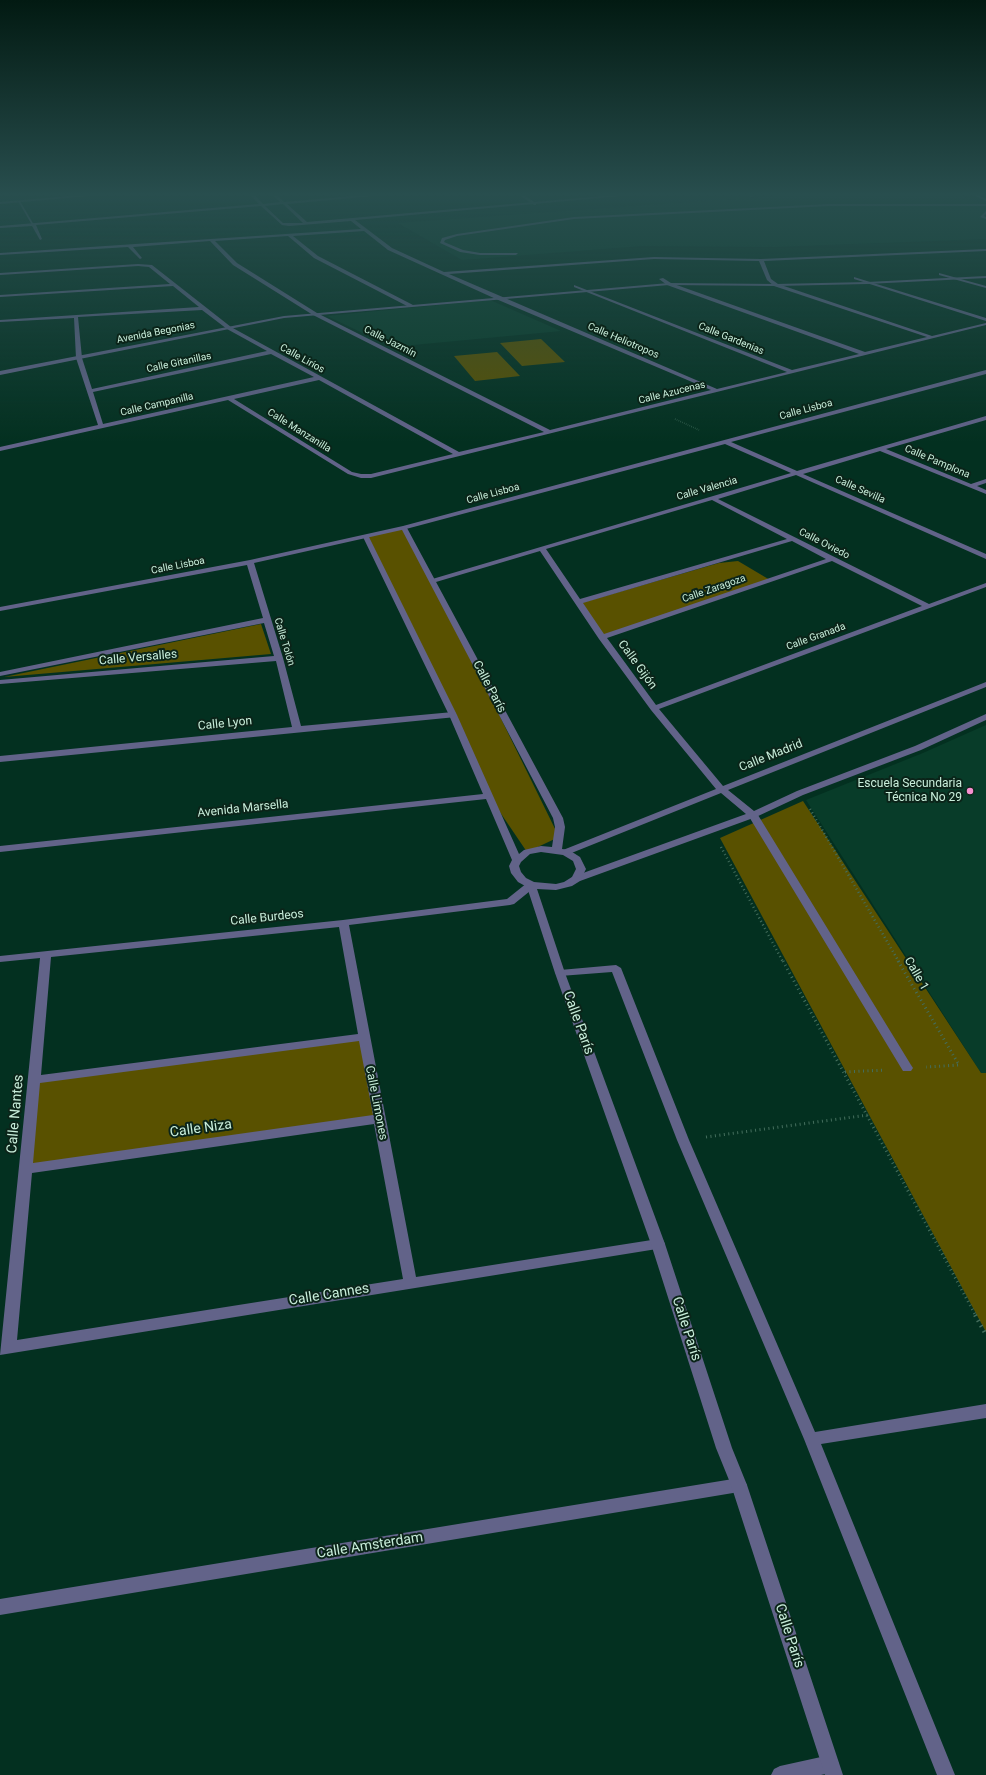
<!DOCTYPE html>
<html>
<head>
<meta charset="utf-8">
<style>
  body { margin:0 }
  canvas { display:block; background:#033020 }
</style>
</head>
<body>
<canvas width="986" height="1775"></canvas>
<script>
const ctx = document.querySelector('canvas').getContext('2d');
ctx.lineJoin = 'round';
function paint(path, color) { ctx.fillStyle = color; ctx.fill(path, 'evenodd'); }
const poly = rows => new Path2D(rows.map(r => 'M' + r).join(''));
function strokePath(path, color, width, dash) { ctx.strokeStyle = color; ctx.lineWidth = width; ctx.lineCap = dash ? 'butt' : 'round'; ctx.setLineDash(dash || []); ctx.stroke(path); }
function drawText(font, color, halo, rows, align = 'center') {
  ctx.font = font + ' Roboto,sans-serif'; ctx.lineWidth = 4; ctx.setLineDash([]); ctx.textBaseline = 'middle'; ctx.strokeStyle = halo; ctx.fillStyle = color; for (const [text, x, y, turn = 0] of rows) {
    ctx.save(); ctx.translate(x, y); ctx.rotate((+turn || 0) * Math.PI / 180); ctx.textAlign = isNaN(turn) ? turn : align; if (halo) ctx.strokeText(text, 0, 0); ctx.fillText(text, 0, 0); ctx.restore();
  }
}
const built = poly([
  [818,193,955,193,986,206,986,239,774,247,642,246,462,260,398,223],
  [490,300,561,331,392,347,327,316],
  [986,725,986,1073,981,1073,806,800,923,753]
]);
const green = poly([
  [541,339,565,362,522,366,500,343],
  [497,352,520,376,475,381,454,356],
  [404,528,433,580,559,837,527,852,489,796,366,537],
  [738,561,770,580,604,636,581,603,719,563],
  [261,624,271,654,4,677],
  [803,801,981,1073,986,1073,986,1332,720,838],
  [364,1037,379,1119,26,1169,34,1080]
]);
const pathFar3 = poly([
  [675,419,699,430]
]);
const pathFar2 = poly([
  [810,809,899,962],
  [721,847,783,962]
]);
const pathFar1 = poly([
  [783,961,976,1316],
  [898,961,959,1065,926,1067],
  [845,1072,885,1070],
  [706,1137,868,1115]
]);
const path = poly([
  [975,1315,986,1335]
]);
const service = poly([
  [521,193,536,203,536,205,534,205,516,193,521,193],
  [829,204,986,204,986,206,829,206,574,219,457,236,445,240,444,242,463,250,480,253,518,253,516,255,480,255,460,252,440,243,442,238,457,234,574,217,829,204],
  [986,211,986,214,984,216,986,217,986,219,980,217,986,211],
  [753,812,758,815,911,1065,913,1068,911,1071,903,1071,748,815,753,812],
  [616,965,621,968,689,1140,815,1432,986,1404,986,1418,821,1444,955,1775,937,1775,804,1439,677,1140,612,972,560,976,555,973,560,970,616,965]
]);
const pedestrian = poly([
  [18,201,20,201,34,225,32,225,18,201]
]);
const minor = poly([
  [102,193,123,193,0,204,0,202,102,193],
  [248,193,253,193,263,204,280,202,270,193,275,193,284,202,386,193,407,193,287,204,307,222,636,193,656,193,355,220,392,248,444,272,654,257,761,259,986,249,986,251,764,261,771,279,778,284,932,336,986,323,986,325,371,478,361,478,348,474,228,400,0,451,0,447,98,425,76,358,74,318,0,322,0,320,199,307,173,286,0,297,0,295,170,284,149,267,138,266,0,275,0,273,138,264,152,265,231,327,459,452,544,432,313,315,233,265,210,241,133,247,142,258,140,259,128,247,0,255,0,253,361,229,351,221,289,226,282,225,261,206,36,225,42,239,40,240,32,226,0,228,0,226,259,204,248,193],
  [283,204,303,223,283,223,265,206,283,204],
  [364,231,388,250,496,299,711,390,550,430,317,313,237,263,215,241,288,236,314,258,409,307,413,307,413,305,318,256,293,236,364,231],
  [654,259,759,261,767,280,774,286,927,337,865,352,671,283,663,278,659,279,667,285,859,354,792,370,574,285,574,287,787,372,717,389,449,274,654,259],
  [202,310,227,329,267,351,92,389,82,358,78,317,202,310],
  [271,354,314,377,103,424,93,392,271,354],
  [319,380,453,454,371,474,361,474,352,472,234,399,319,380],
  [744,193,750,193,754,196,751,197,744,193],
  [939,273,986,286,986,288,939,275,939,273],
  [854,277,986,318,986,321,854,279,854,277],
  [986,370,986,374,731,442,797,471,986,416,986,420,886,449,971,484,986,479,986,483,977,486,986,490,986,494,880,451,803,474,986,554,986,559,796,475,718,499,929,604,986,583,986,587,659,709,723,786,986,682,986,687,728,790,754,811,797,791,915,746,986,714,986,720,921,750,803,795,756,817,580,881,572,881,571,879,572,877,746,814,721,793,569,854,563,854,561,852,563,850,716,789,651,710,599,639,540,551,436,582,429,580,791,473,725,444,406,529,254,563,283,658,301,726,453,712,456,713,456,717,0,762,0,756,292,727,276,661,0,684,0,680,274,656,264,623,0,676,0,672,263,618,247,565,0,611,0,607,250,560,403,526,986,370],
  [712,500,787,539,580,599,546,549,712,500],
  [792,541,826,559,604,634,583,603,792,541],
  [832,561,922,606,656,705,607,638,832,561],
  [531,882,536,885,535,887,514,904,510,905,349,925,416,1277,658,1239,663,1240,665,1244,663,1248,0,1355,40,958,0,962,0,956,343,920,507,899,527,883,531,882],
  [339,927,358,1034,41,1075,51,957,339,927],
  [359,1041,373,1115,33,1163,40,1083,359,1041],
  [374,1124,403,1279,17,1340,32,1173,374,1124],
  [739,1478,744,1480,747,1485,744,1490,739,1492,0,1615,0,1599,739,1478],
  [830,1755,836,1758,839,1764,836,1770,830,1773,821,1775,771,1775,774,1769,780,1766,830,1755]
]);
const tertiary = poly([
  [986,276,986,278,867,284,776,286,669,285,284,318,0,375,0,371,284,316,669,283,776,284,867,282,986,276],
  [402,527,407,528,563,818,565,827,562,849,569,850,580,857,586,869,580,881,572,886,556,890,537,889,565,973,665,1244,732,1448,747,1485,843,1775,825,1775,731,1485,716,1448,651,1244,555,973,527,887,518,882,511,873,509,866,512,860,486,799,0,852,0,846,483,794,449,715,363,537,366,535,369,537,457,715,519,854,524,850,541,846,552,847,555,827,553,818,401,528,402,527],
  [541,852,563,855,573,861,576,869,572,877,564,882,556,884,534,882,526,878,521,872,519,866,521,862,530,854,541,852]
]);
const secondary = poly([
  [975,193,986,199,986,201,969,193,975,193]
]);
const markers = [
  [970,791,4,"#f690cf"]
];
const farStreetnames = [
  ["Avenida Begonias",156,333,-11],
  ["Calle Gardenias",731,339,22],
  ["Calle Heliotropos",623,341,23],
  ["Calle Jazmín",390,342,27],
  ["Calle Lirios",302,359,29],
  ["Calle Gitanillas",179,363,-12],
  ["Calle Azucenas",672,393,-14],
  ["Calle Campanilla",157,405,-13],
  ["Calle Lisboa",806,410,-15],
  ["Calle Manzanilla",299,431,32],
  ["Calle Pamplona",937,462,23],
  ["Calle Valencia",707,489,-16],
  ["Calle Sevilla",860,490,24],
  ["Calle Lisboa",493,494,-15],
  ["Calle Oviedo",824,544,27],
  ["Calle Lisboa",178,566,-11],
  ["Calle Zaragoza",714,589,-19],
  ["Calle Granada",816,637,-20],
  ["Calle Tolón",284,642,73]
];
const streetNames = [
  ["Calle Versalles",138,658,-5],
  ["Calle Gijón",637,665,54],
  ["Calle París",489,687,62],
  ["Calle Lyon",225,724,-6],
  ["Calle Madrid",771,756,-22],
  ["Avenida Marsella",243,809,-6],
  ["Calle Burdeos",267,918,-6],
  ["Calle 1",916,974,60],
  ["Calle Limones",376,1103,79]
];
const poiNames = [
  ["Escuela Secundaria",962,784],
  ["Técnica No 29",962,798]
];
const nearStreetnames = [
  ["Calle París",578,1023,70],
  ["Calle Nantes",16,1114,-85],
  ["Calle Niza",201,1129,-8],
  ["Calle Cannes",329,1295,-9],
  ["Calle París",686,1329,72],
  ["Calle Amsterdam",370,1546,-9],
  ["Calle París",789,1636,72]
];
paint(built, '#083c29');
paint(green, '#595100');
strokePath(pathFar3, '#446e5d', 1.5, [0.5, 1.5]);
strokePath(pathFar2, '#446e5d', 2.5, [1, 3]);
strokePath(pathFar1, '#446e5d', 3, [1, 3.5]);
strokePath(path, '#446e5d', 4, [1.5, 4.5]);
paint(service, '#626389');
paint(pedestrian, '#626389');
paint(minor, '#626389');
paint(tertiary, '#626389');
paint(secondary, '#8384c0');
const sky = ctx.createLinearGradient(0, 0, 0, 442);
sky.addColorStop(0, '#021a12');
sky.addColorStop(0.44, '#284e4e');
sky.addColorStop(1, '#284e4e00');
ctx.fillStyle = sky;
ctx.fillRect(0, 0, 986, 442);
for (const [x, y, r, color] of markers) { const dot = new Path2D(); dot.arc(x, y, r, 0, 2 * Math.PI); ctx.fillStyle = color; ctx.fill(dot); strokePath(dot, '#0b2419', 1.5); }
drawText('10px', '#c9eedb', '#0b2419', farStreetnames);
drawText('12px', '#c9eedb', '#0b2419', streetNames);
drawText('12px', '#c9eedb', '#0b2419', poiNames, 'right');
drawText('14px', '#c9eedb', '#0b2419', nearStreetnames);
</script>
</body>
</html>
